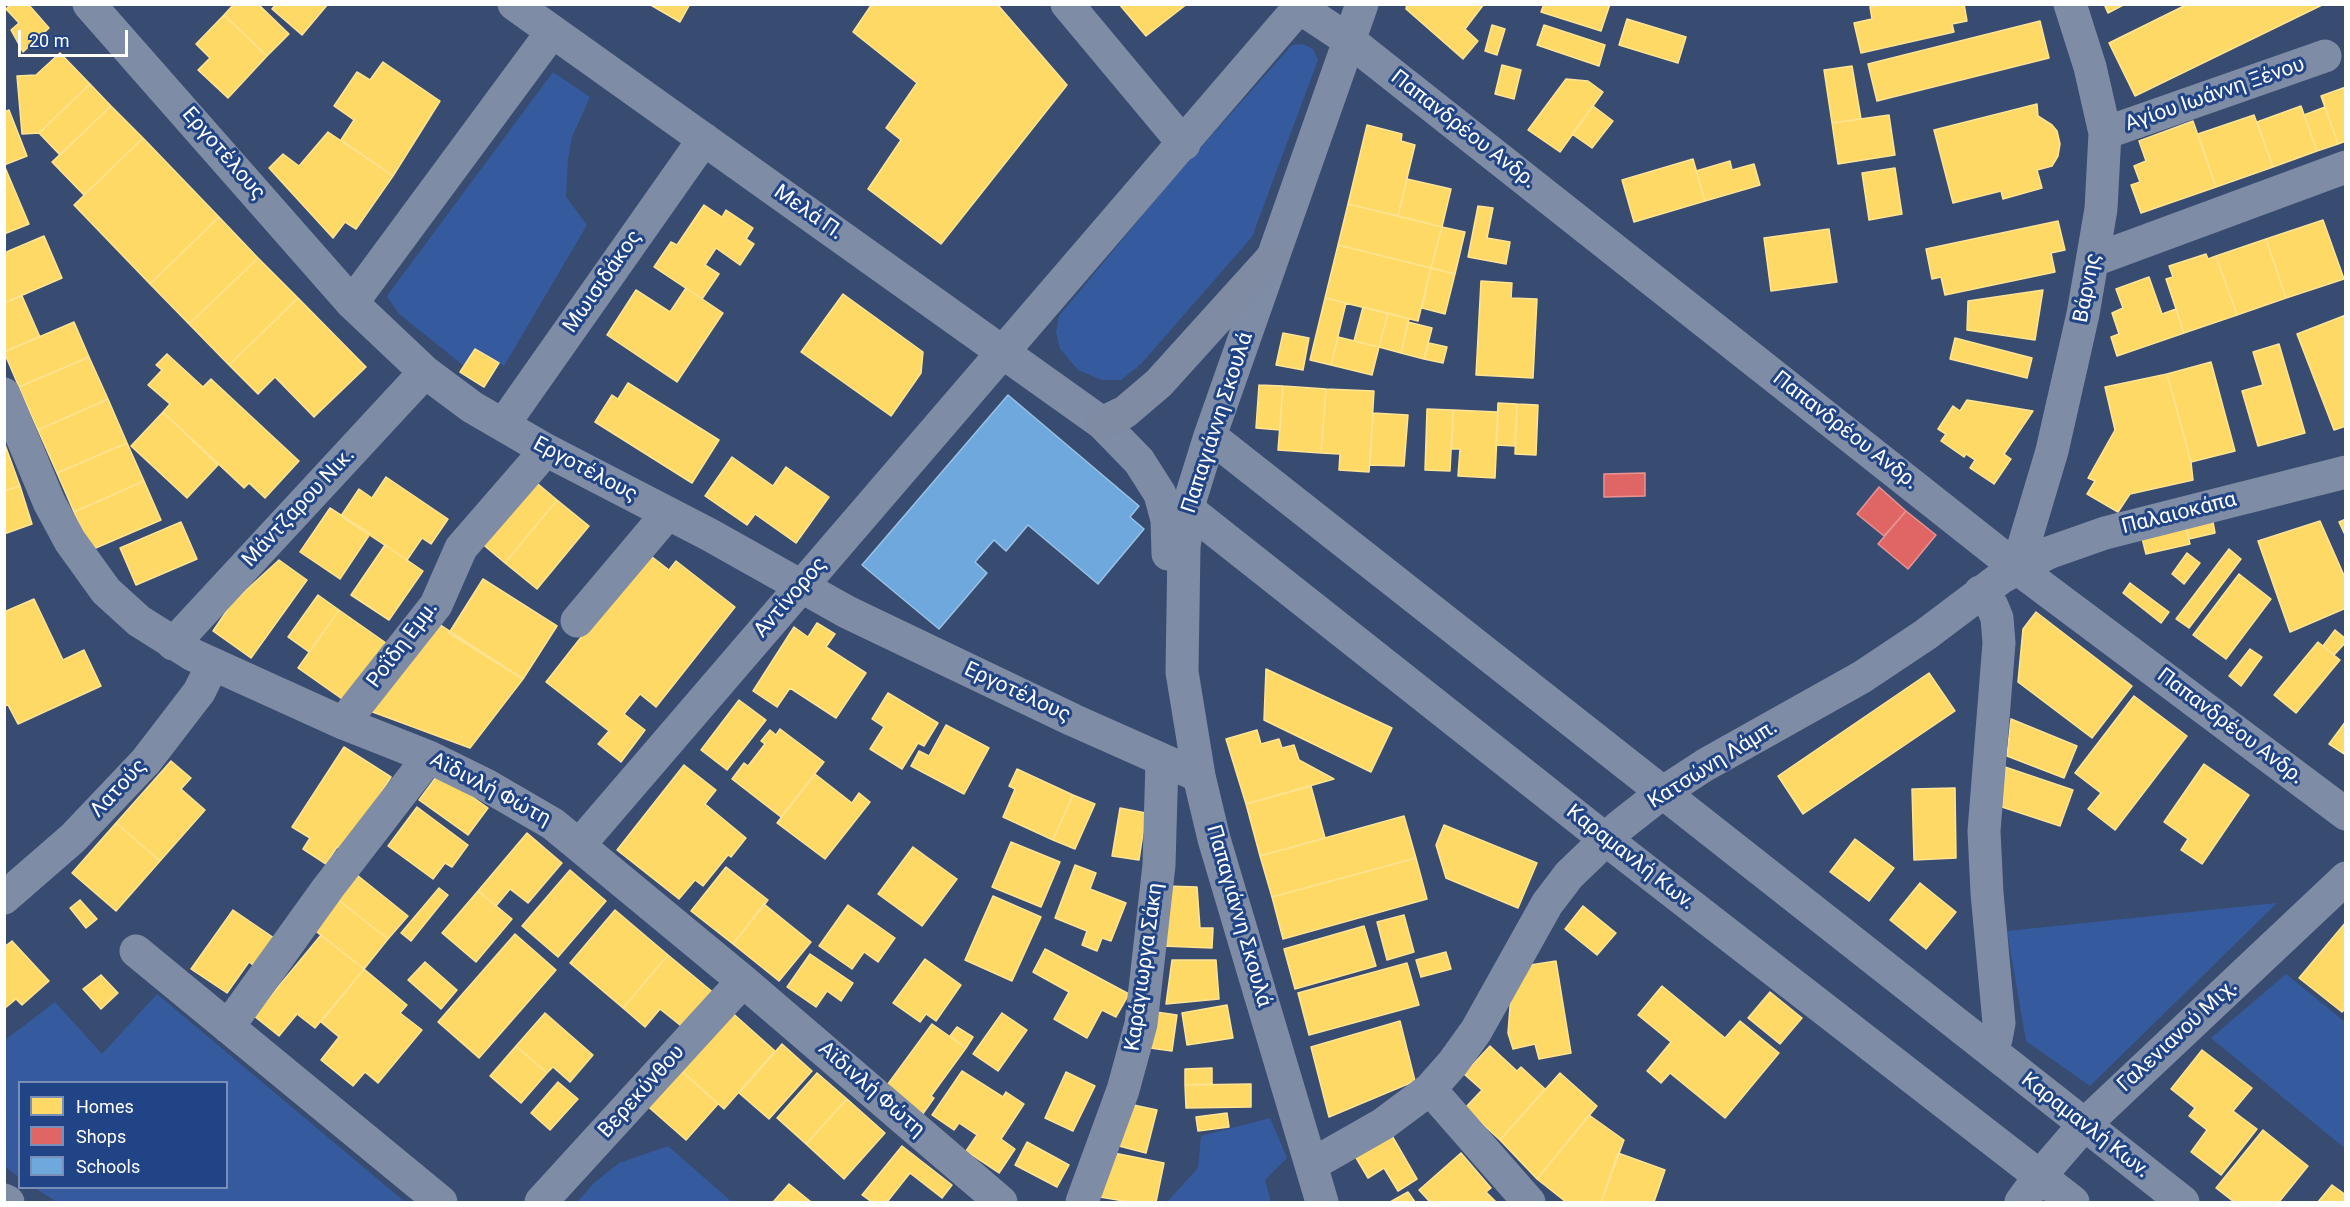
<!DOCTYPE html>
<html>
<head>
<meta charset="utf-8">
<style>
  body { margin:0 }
  #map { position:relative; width:2350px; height:1207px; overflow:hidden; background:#384b70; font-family:Roboto,sans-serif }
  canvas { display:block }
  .frame { position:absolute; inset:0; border:6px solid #fff; pointer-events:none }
  .legend { position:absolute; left:18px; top:1081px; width:210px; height:108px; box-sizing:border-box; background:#214487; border:2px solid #7a8fb7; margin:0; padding:8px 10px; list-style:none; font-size:18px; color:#fff }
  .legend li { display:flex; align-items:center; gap:12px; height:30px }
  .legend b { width:30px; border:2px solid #7a8fb7 }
  .scale { position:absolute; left:18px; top:30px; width:110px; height:27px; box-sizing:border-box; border:3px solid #fff; border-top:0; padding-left:8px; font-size:18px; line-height:21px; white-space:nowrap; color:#fff; -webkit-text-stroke:4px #214487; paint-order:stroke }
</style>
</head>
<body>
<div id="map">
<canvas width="2350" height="1207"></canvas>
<div class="frame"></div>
<ul class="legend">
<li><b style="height:16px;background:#ffd966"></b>Homes</li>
<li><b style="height:16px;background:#e06666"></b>Shops</li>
<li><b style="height:16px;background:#6fa8dc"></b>Schools</li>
</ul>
<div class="scale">20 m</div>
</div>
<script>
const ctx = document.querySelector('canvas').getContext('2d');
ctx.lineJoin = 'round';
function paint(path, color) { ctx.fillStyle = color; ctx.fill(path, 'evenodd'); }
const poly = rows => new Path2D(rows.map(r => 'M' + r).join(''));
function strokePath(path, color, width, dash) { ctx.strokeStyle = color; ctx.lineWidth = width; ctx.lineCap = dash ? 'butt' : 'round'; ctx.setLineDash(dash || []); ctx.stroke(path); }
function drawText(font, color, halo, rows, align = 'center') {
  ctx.font = font + ' Roboto,sans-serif'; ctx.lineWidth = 6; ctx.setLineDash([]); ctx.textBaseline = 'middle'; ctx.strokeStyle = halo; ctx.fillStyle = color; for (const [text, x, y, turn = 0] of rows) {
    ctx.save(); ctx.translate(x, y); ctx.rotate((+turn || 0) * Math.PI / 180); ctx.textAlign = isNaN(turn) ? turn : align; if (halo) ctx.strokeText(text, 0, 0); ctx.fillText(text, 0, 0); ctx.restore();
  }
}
const green = poly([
  [1303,44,1313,49,1318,60,1252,237,1141,364,1121,380,1102,380,1078,370,1060,349,1056,332,1059,316,1171,181,1292,45],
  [553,72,590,97,572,137,568,160,566,197,587,225,504,366,475,349,464,366,399,314,387,296],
  [2277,903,2090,1086,2026,1041,2007,931],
  [2286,974,2345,1022,2346,1144,2343,1147,2211,1038],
  [157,994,405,1202,57,1202,35,1188,226,1188,226,1082,20,1082,19,1177,5,1167,5,1040,55,1002,102,1054],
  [1270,1118,1287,1158,1265,1180,1271,1202,1167,1202,1198,1168,1201,1136],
  [668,1146,732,1202,577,1202,595,1182,619,1163]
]);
const homes = poly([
  [11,4,28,4,49,28,23,52,11,30,19,23,6,9,11,4],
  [234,4,258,4,289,34,267,56,224,15,234,4],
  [276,4,328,4,302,35,272,9,276,4],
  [649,4,690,4,680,22,649,4],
  [872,4,997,4,1067,85,941,244,868,189,901,140,886,128,917,83,853,32,872,4],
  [1119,4,1187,4,1146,36,1119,4],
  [1407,4,1484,4,1465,29,1478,41,1463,59,1406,9,1407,4],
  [1544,4,1610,4,1601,31,1541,12,1544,4],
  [1881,4,1964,4,1967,21,1952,24,1954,32,1861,53,1854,23,1872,19,1870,7,1881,4],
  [2104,4,2125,4,2108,13,2104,4],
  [2188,4,2321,4,2322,5,2135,96,2109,43,2188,4],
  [224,15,267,56,228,98,198,70,210,58,196,44,224,15],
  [1627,19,1686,37,1678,63,1619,45,1627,19],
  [2040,21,2049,58,1877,101,1868,64,2040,21],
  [1492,25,1505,29,1497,55,1485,51,1492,25],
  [1544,25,1605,45,1599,66,1537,45,1544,25],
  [60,53,90,84,39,133,22,134,17,76,36,75,60,53],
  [383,62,440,101,393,176,341,140,354,120,334,106,357,72,370,80,383,62],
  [1502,65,1521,70,1514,99,1495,94,1502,65],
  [1852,66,1861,119,1832,123,1824,70,1852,66],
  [1566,79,1588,81,1603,92,1560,152,1528,130,1566,79],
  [90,84,111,106,60,155,39,133,90,84],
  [2346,87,2346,141,2338,144,2321,96,2346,87],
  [2037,104,2038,116,2052,125,2057,131,2060,144,2058,156,2052,166,2037,170,2042,188,2003,199,2001,191,1953,203,1934,130,2037,104],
  [111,106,143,138,84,195,52,162,111,106],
  [1593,106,1613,121,1592,148,1572,134,1593,106],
  [2301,106,2317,151,2273,167,2257,122,2301,106],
  [2325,107,2338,144,2317,151,2304,115,2325,107],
  [9,110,27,156,4,165,4,112,9,110],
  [1889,115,1895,155,1838,164,1832,123,1889,115],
  [2254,115,2273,167,2216,187,2198,134,2254,115],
  [2193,121,2216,187,2141,213,2131,185,2140,182,2134,166,2146,161,2139,141,2193,121],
  [1367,125,1402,134,1401,141,1415,145,1398,216,1348,204,1367,125],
  [328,132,393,176,356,229,345,222,333,238,269,168,283,154,299,166,328,132],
  [143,138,219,217,150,284,74,205,143,138],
  [1693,159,1705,201,1634,222,1622,180,1693,159],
  [1730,161,1732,170,1754,164,1760,185,1705,201,1696,171,1730,161],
  [4,165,29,224,4,234,4,165],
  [1895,168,1902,214,1869,220,1862,173,1895,168],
  [1407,179,1451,189,1442,227,1398,216,1407,179],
  [1348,204,1442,227,1431,268,1338,245,1348,204],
  [704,205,722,217,726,210,753,228,746,239,754,244,740,265,716,248,705,265,719,274,702,299,654,267,671,242,677,245,704,205],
  [1478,206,1493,208,1487,238,1510,242,1506,264,1468,257,1478,206],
  [219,217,258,258,189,324,150,284,219,217],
  [2323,220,2344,279,2286,298,2266,239,2323,220],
  [2058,221,2065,250,2051,253,2055,272,1945,295,1941,277,1932,279,1926,249,2058,221],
  [1442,227,1465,232,1455,274,1431,268,1442,227],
  [1829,229,1837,282,1771,291,1764,238,1829,229],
  [44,236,62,278,4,303,4,253,44,236],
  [2266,239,2286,298,2237,315,2216,256,2266,239],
  [1338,245,1431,268,1418,321,1325,298,1338,245],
  [2206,254,2208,259,2216,256,2237,315,2184,333,2166,279,2173,277,2169,266,2206,254],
  [258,258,298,298,229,365,189,324,258,258],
  [1431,268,1455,274,1445,314,1422,308,1431,268],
  [2149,277,2162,314,2176,309,2184,333,2117,356,2111,337,2119,334,2112,313,2123,308,2116,289,2149,277],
  [1481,281,1512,283,1511,298,1537,299,1533,378,1476,375,1481,281],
  [686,288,723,313,677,382,607,335,636,290,670,312,686,288],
  [2043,290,2035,340,1967,330,1968,301,2043,290],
  [843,294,923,352,921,373,891,416,801,352,843,294],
  [22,296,40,337,4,352,4,303,22,296],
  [298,298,366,367,314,417,275,377,258,394,229,365,298,298],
  [1325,298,1346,303,1331,365,1310,360,1325,298],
  [1363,307,1388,313,1379,347,1354,341,1363,307],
  [1388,313,1409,319,1401,353,1379,347,1388,313],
  [2346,315,2346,426,2334,430,2297,334,2346,315],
  [74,322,89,357,19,387,4,352,74,322],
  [1408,322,1432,328,1424,359,1401,353,1408,322],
  [1283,333,1309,338,1303,370,1276,365,1283,333],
  [1338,337,1379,347,1372,375,1331,365,1338,337],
  [1955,338,2032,358,2027,378,1950,359,1955,338],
  [1429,343,1447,347,1443,363,1424,359,1429,343],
  [2279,344,2305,433,2258,446,2242,391,2263,385,2253,352,2279,344],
  [475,349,499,363,484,387,460,372,475,349],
  [167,354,203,387,211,379,299,461,265,498,249,483,244,488,163,412,170,404,148,385,162,370,156,365,167,354],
  [89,357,108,399,38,430,19,387,89,357],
  [2211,362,2235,451,2191,462,2167,374,2211,362],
  [2167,374,2191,462,2193,480,2130,494,2118,512,2087,494,2095,481,2088,478,2115,430,2105,387,2167,374],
  [628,383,719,440,692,483,595,422,612,395,618,399,628,383],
  [1259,385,1283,386,1280,430,1256,428,1259,385],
  [1283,386,1326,389,1321,453,1278,450,1283,386],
  [1326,389,1374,391,1369,472,1339,470,1340,454,1321,453,1326,389],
  [108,399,127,443,57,473,38,430,108,399],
  [1967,400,2033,411,2004,454,2011,459,1994,484,1970,468,1975,460,1966,454,1964,457,1941,441,1946,434,1938,429,1953,406,1960,411,1967,400],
  [1498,403,1517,404,1515,446,1496,445,1498,403],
  [1517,404,1538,405,1536,455,1515,454,1517,404],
  [1427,409,1453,410,1450,471,1425,470,1427,409],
  [1453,410,1498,412,1495,478,1458,476,1460,449,1452,449,1453,410],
  [163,412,218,465,187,498,131,446,163,412],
  [1373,413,1408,415,1404,466,1370,465,1373,413],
  [4,442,20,486,4,491,4,442],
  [127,443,144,481,74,512,57,473,127,443],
  [732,457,773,486,786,467,829,497,796,543,755,514,747,525,705,496,732,457],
  [386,477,448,519,431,544,422,538,407,560,341,516,359,489,372,498,386,477],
  [532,479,557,500,505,563,480,542,532,479],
  [144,481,161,520,91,550,74,512,144,481],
  [20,486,32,524,4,534,4,491,20,486],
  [557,500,589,526,537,589,505,563,557,500],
  [330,508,370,534,340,579,300,552,330,508],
  [2346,519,2346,537,2339,522,2346,519],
  [2320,521,2346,580,2346,608,2290,632,2258,541,2320,521],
  [181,522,197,559,136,585,120,548,181,522],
  [2213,522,2215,533,2189,539,2186,528,2213,522],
  [2186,528,2190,544,2146,554,2142,538,2186,528],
  [385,545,423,571,389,620,351,595,385,545],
  [2229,549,2241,559,2189,628,2176,619,2229,549],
  [647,553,669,570,676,561,735,607,656,707,640,694,624,714,645,730,621,762,598,744,609,731,546,682,647,553],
  [2187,553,2200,563,2184,584,2172,574,2187,553],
  [279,560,307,580,251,658,213,631,232,603,279,560],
  [2239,574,2271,599,2226,659,2193,635,2239,574],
  [483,579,557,626,523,679,449,633,483,579],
  [2130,583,2169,612,2161,623,2123,593,2130,583],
  [318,595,339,610,309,652,288,637,318,595],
  [34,599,63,660,84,650,101,686,18,724,8,705,4,706,4,612,34,599],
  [339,610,386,643,345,701,298,668,339,610],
  [2036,612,2132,686,2092,738,2018,682,2023,629,2036,612],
  [434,621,523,679,470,748,370,711,434,621],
  [817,623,835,634,826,647,866,673,836,718,790,688,777,707,753,691,794,627,808,637,817,623],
  [2335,630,2346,639,2346,642,2334,655,2323,646,2335,630],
  [2318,642,2340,660,2296,713,2274,695,2318,642],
  [2250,649,2262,657,2241,686,2229,676,2250,649],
  [1266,669,1392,728,1371,772,1264,720,1266,669],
  [1929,673,1955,711,1803,814,1778,776,1929,673],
  [888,693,938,723,924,746,918,743,902,769,870,749,884,727,872,719,888,693],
  [2134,696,2187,736,2115,830,2088,809,2101,793,2075,773,2134,696],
  [739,700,766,720,727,770,701,750,739,700],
  [2011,719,2077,746,2064,778,2007,756,2011,719],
  [2346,721,2346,755,2329,744,2346,721],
  [946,725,989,748,964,794,911,766,919,751,929,756,946,725],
  [780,729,824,762,781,817,732,779,744,763,748,766,765,744,761,741,770,730,776,735,780,729],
  [1257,730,1261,744,1279,739,1282,748,1294,745,1299,760,1334,779,1246,804,1226,739,1257,730],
  [344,747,391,777,343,852,337,847,326,864,303,849,310,838,292,827,344,747],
  [171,761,191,778,181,789,205,810,160,861,116,823,171,761],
  [2204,764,2249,795,2202,864,2181,850,2188,839,2164,822,2204,764],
  [684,765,716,790,705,804,746,838,731,857,728,855,703,886,695,880,679,899,617,850,684,765],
  [2005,767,2073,790,2060,826,2002,807,2005,767],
  [1017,769,1073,795,1053,840,1003,817,1015,789,1009,786,1017,769],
  [439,773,488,808,468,835,419,800,439,773],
  [815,774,852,803,859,793,870,802,825,859,777,823,815,774],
  [1311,786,1325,838,1260,856,1246,804,1311,786],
  [1955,788,1956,858,1914,860,1912,789,1955,788],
  [1073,795,1095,804,1075,849,1053,840,1073,795],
  [417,807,468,845,452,867,445,863,433,879,388,846,417,807],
  [1120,808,1146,813,1139,860,1112,856,1120,808],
  [1404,816,1416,858,1272,897,1260,856,1404,816],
  [116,823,160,861,116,911,72,873,116,823],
  [1444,825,1537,863,1518,908,1446,878,1436,845,1444,825],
  [527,833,562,863,528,903,510,889,496,906,478,891,527,833],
  [1855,839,1894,868,1869,901,1830,872,1855,839],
  [1011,842,1060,862,1041,907,992,887,1011,842],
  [913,847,957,879,922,926,878,894,913,847],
  [1416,858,1427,899,1283,939,1272,897,1416,858],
  [1075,865,1096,873,1090,889,1126,903,1111,941,1102,938,1097,951,1082,945,1087,931,1055,918,1075,865],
  [726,867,768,900,733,944,691,911,726,867],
  [570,870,606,901,558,957,522,926,570,870],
  [357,875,408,916,388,939,337,899,357,875],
  [1920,883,1956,912,1926,949,1890,920,1920,883],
  [1165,886,1197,887,1200,928,1213,928,1212,948,1162,946,1165,886],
  [439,888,448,895,411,941,401,933,439,888],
  [478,891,512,919,476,962,442,933,478,891],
  [993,896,1041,917,1012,981,965,960,993,896],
  [337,899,388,939,364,969,313,929,337,899],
  [80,900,97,919,86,928,70,908,80,900],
  [764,904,811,942,779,981,733,944,764,904],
  [848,905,895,938,878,962,864,952,852,969,819,946,848,905],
  [1583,906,1616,933,1597,955,1565,929,1583,906],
  [233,910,277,940,257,968,249,962,227,993,191,969,233,910],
  [615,910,668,955,623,1008,570,963,615,910],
  [1404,915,1414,952,1387,960,1377,922,1404,915],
  [2346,922,2346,1008,2342,1012,2299,978,2346,922],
  [1364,926,1376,966,1295,989,1284,949,1364,926],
  [515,934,556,970,479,1058,438,1022,515,934],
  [321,935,364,969,315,1028,297,1014,279,1036,254,1016,321,935],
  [12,941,49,981,22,1005,16,999,4,1009,4,947,12,941],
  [1045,949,1129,994,1116,1017,1102,1010,1087,1038,1054,1019,1069,992,1033,972,1045,949],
  [1446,952,1451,969,1421,977,1416,960,1446,952],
  [810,954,853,983,841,1001,827,991,816,1007,787,987,810,954],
  [668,955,715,994,685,1029,660,1009,645,1027,623,1008,668,955],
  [925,959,961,985,936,1021,926,1014,920,1022,893,1003,925,959],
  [1172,960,1216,960,1219,999,1166,1004,1172,960],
  [1556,961,1571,1053,1539,1059,1535,1044,1513,1049,1508,1033,1511,994,1524,966,1556,961],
  [425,962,457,990,441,1009,408,980,425,962],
  [1407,963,1419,1005,1309,1035,1298,993,1407,963],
  [364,969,407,1005,400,1013,422,1030,378,1083,365,1072,353,1086,321,1060,339,1037,321,1022,364,969],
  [101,975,118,993,101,1009,83,989,101,975],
  [1662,986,1725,1038,1740,1021,1779,1053,1725,1118,1670,1073,1661,1083,1647,1071,1671,1042,1638,1015,1662,986],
  [1770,992,1802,1018,1780,1044,1748,1018,1770,992],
  [1227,1005,1233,1038,1187,1045,1182,1013,1227,1005],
  [728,1009,775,1051,724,1109,676,1066,728,1009],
  [1156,1012,1177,1015,1172,1051,1150,1048,1156,1012],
  [545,1013,593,1055,570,1082,553,1067,547,1073,516,1046,545,1013],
  [1002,1013,1027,1030,998,1071,973,1054,1002,1013],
  [1400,1021,1415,1081,1329,1117,1311,1047,1400,1021],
  [932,1024,966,1048,931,1096,934,1098,922,1115,885,1088,932,1024],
  [957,1027,973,1037,966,1048,950,1036,957,1027],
  [782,1044,812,1071,769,1119,739,1093,782,1044],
  [516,1046,547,1073,521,1103,490,1076,516,1046],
  [1490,1046,1517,1071,1521,1067,1545,1089,1500,1140,1465,1108,1482,1090,1464,1074,1490,1046],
  [2202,1050,2252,1088,2233,1111,2257,1129,2221,1175,2191,1152,2207,1130,2189,1116,2195,1108,2171,1089,2202,1050],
  [676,1066,718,1104,686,1140,644,1103,676,1066],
  [1212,1068,1212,1084,1185,1085,1185,1069,1212,1068],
  [962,1071,1003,1097,1006,1092,1024,1104,1001,1139,1015,1149,999,1173,966,1151,977,1135,959,1123,954,1130,932,1115,962,1071],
  [1066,1072,1095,1086,1073,1131,1045,1118,1066,1072],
  [817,1073,847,1099,806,1144,777,1118,817,1073],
  [1560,1073,1597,1106,1537,1179,1500,1140,1560,1073],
  [558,1082,578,1099,550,1130,531,1113,558,1082],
  [1251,1084,1251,1107,1186,1108,1185,1085,1251,1084],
  [847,1099,885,1133,844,1179,806,1144,847,1099],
  [1129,1104,1157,1110,1146,1153,1119,1146,1129,1104],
  [1227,1113,1229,1127,1198,1131,1196,1117,1227,1113],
  [1589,1115,1624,1140,1601,1202,1566,1202,1537,1179,1589,1115],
  [2263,1130,2308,1166,2279,1202,2234,1202,2216,1188,2263,1130],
  [1391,1134,1417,1179,1398,1191,1384,1168,1368,1178,1355,1156,1391,1134],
  [1027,1142,1069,1165,1057,1187,1015,1165,1027,1142],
  [902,1146,952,1185,942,1198,910,1173,887,1202,872,1202,862,1195,902,1146],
  [1109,1152,1164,1163,1156,1202,1130,1202,1100,1197,1109,1152],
  [1461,1153,1491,1188,1486,1192,1496,1202,1430,1202,1419,1190,1461,1153],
  [1618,1153,1665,1170,1654,1202,1601,1202,1618,1153],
  [789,1184,811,1202,773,1202,789,1184],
  [2332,1185,2346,1195,2346,1202,2318,1202,2332,1185],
  [1408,1192,1415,1202,1390,1202,1408,1192]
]);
const shops = poly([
  [1645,473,1645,496,1604,497,1604,474,1645,473],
  [1879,487,1906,511,1884,536,1857,514,1879,487],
  [1906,511,1936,535,1908,569,1878,544,1906,511]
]);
const schools = poly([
  [1008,395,1139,506,1130,517,1144,529,1098,584,1028,525,1006,551,994,540,975,562,987,573,939,629,862,565,1008,395]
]);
const minor = poly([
  [89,4,352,303,425,372,472,407,546,450,710,535,847,612,1073,720,1199,776],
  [514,4,1102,423,1139,461,1160,494,1167,520,1168,554],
  [1067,4,1184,144],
  [1300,8,1350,41,2017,568,2346,814],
  [2105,133,2325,56],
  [2094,260,2346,167],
  [352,303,552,32],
  [4,394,49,502,70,541,106,591,139,621,193,655,343,723,429,757,486,785,553,824,743,981,1001,1202],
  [503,425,704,139],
  [1210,436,2183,1202],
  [1189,510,1605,839,2073,1202],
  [2017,568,2052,451,2083,314,2101,209,2105,133,2090,67,2070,4],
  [1980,592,1992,606,1997,618,1999,643,1984,831,1987,893,1999,1023,1996,1039,1988,1048],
  [577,621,668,513],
  [173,644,425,372],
  [343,723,436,605,461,548,546,450],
  [580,844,1302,4],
  [4,898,73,838,146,761,199,692,213,664],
  [136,951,441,1202],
  [228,1027,328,888,429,757],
  [1430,1089,1529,1202],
  [1311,1165,1383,1124,1430,1089,1453,1063,1476,1031,1547,904,1569,875,1620,826,1662,793,1705,765,1862,677,1925,635,2002,577,2048,553,2105,533,2346,472],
  [4,1200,8,1202],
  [541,1202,743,981],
  [1082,1202,1123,1090,1141,1024,1159,865,1162,760],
  [1322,1202,1214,839,1199,776,1182,672,1184,547,1191,497,1210,436,1362,4],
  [2021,1202,2040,1176,2084,1125,2346,878]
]);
const major = poly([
  [1102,423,1125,412,1159,383,1272,258]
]);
const streetNames = [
  ["Αγίου Ιωάννη Ξένου",2215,95,-19],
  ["Παπανδρέου Ανδρ.",1463,130,38],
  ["Εργοτέλους",223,154,49],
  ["Μελά Π.",808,213,35],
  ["Μωισιδάκος",603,282,-55],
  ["Βάρνης",2088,288,-79],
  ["Παπαγιάννη Σκουλά",1218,423,-72],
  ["Παπανδρέου Ανδρ.",1845,431,38],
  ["Εργοτέλους",585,470,28],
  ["Μάντζαρου Νικ.",299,508,-47],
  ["Παλαιοκάπα",2179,514,-14],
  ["Αντίνορος",791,598,-49],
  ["Ροΐδη Εμμ.",403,645,-53],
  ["Εργοτέλους",1017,693,25],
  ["Παπανδρέου Ανδρ.",2230,727,37],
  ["Κατσώνη Λάμπ.",1713,765,-32],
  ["Λατούς",119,789,-47],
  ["Αϊδινλή Φώτη",490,790,28],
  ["Καραμανλή Κων.",1630,858,38],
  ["Παπαγιάννη Σκουλά",1238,916,74],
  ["Καράγιωργα Σάκη",1145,967,-82],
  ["Γαλενιανού Μιχ.",2178,1036,-43],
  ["Αϊδινλή Φώτη",871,1090,41],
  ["Βερεκύνθου",642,1092,-48],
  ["Καραμανλή Κων.",2085,1126,38]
];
paint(green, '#355b9e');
paint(homes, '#ffd966');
strokePath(homes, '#ffe494', 1.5);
paint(shops, '#e06666');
strokePath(shops, '#e99494', 1.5);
paint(schools, '#6fa8dc');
strokePath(schools, '#9ac2e6', 1.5);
strokePath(minor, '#7f8ca6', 33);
strokePath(major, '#7e8ba3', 33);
drawText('21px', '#fff', '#214487', streetNames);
</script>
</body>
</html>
